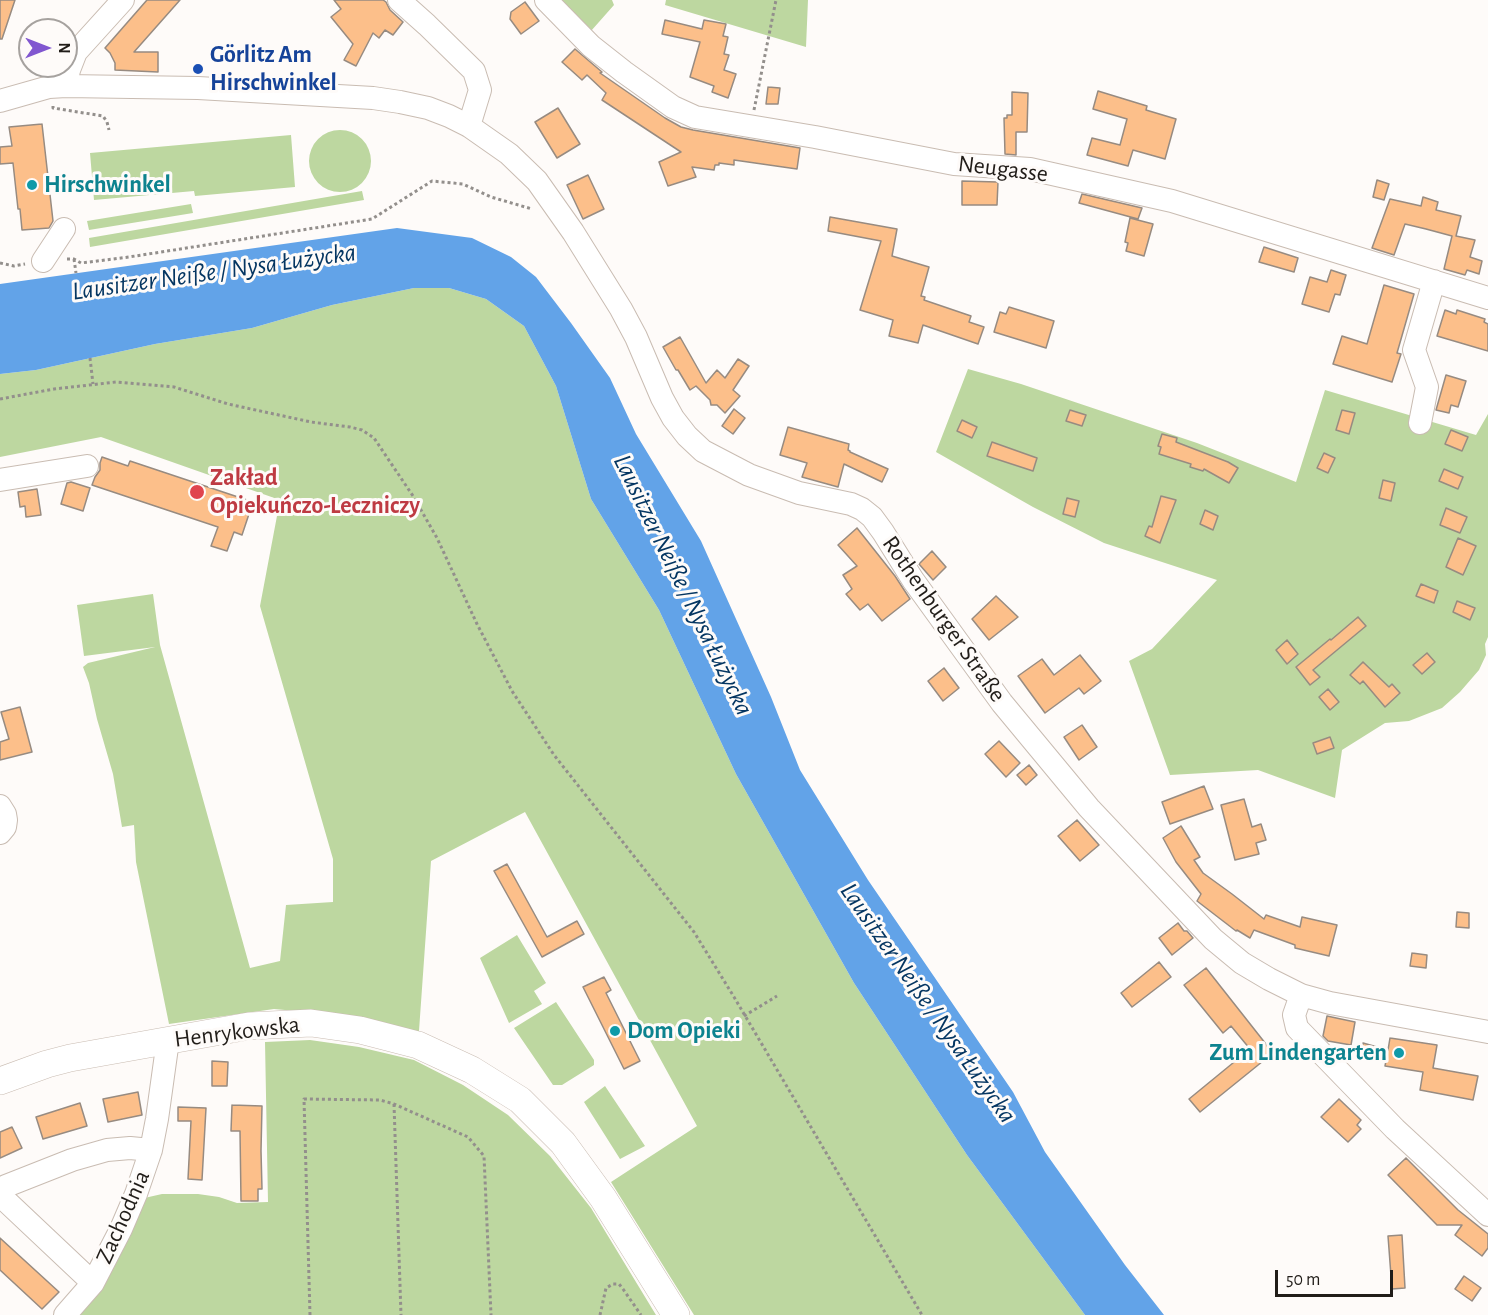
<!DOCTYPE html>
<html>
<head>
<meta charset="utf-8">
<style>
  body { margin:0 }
  #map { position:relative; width:1488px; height:1315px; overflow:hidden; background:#fefbf9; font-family:"Alegreya Sans",sans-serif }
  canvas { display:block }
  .north { position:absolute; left:18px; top:18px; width:60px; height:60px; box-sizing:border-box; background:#fefbf9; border:2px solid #a6a29f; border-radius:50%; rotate:90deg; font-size:16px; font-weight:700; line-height:24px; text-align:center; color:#211d19 }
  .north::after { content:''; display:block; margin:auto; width:21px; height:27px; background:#8157d0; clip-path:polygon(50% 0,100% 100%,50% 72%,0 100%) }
  .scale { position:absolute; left:1275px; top:1270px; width:118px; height:27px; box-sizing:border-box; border:3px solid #211d19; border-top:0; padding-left:8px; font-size:18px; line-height:21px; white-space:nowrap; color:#211d19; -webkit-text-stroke:4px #fefbf9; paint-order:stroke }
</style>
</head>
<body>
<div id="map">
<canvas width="1488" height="1315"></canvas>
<div class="north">N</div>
<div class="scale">50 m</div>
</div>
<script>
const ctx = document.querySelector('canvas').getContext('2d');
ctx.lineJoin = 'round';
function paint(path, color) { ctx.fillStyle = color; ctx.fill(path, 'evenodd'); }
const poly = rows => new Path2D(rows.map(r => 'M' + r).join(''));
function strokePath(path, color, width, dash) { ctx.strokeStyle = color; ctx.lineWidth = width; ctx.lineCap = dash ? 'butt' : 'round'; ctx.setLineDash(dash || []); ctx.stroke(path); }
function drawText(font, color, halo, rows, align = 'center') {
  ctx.font = font + ' "Alegreya Sans",sans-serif'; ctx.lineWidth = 6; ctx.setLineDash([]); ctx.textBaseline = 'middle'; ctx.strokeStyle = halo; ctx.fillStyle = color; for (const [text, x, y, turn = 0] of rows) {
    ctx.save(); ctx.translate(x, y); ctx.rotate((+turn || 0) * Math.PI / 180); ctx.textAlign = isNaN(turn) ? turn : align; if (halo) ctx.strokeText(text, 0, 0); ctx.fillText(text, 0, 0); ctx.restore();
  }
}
const green = poly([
  [561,0,612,0,614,5,591,31],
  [666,0,808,0,806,47,665,5],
  '309 161a31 31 0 1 1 62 0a31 31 0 1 1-62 0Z',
  [291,135,295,187,195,196,194,191,94,200,90,153],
  [362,191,364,200,90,247,89,238],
  [191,204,193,213,89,230,87,221],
  [414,288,449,288,486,299,524,326,556,386,591,499,659,610,736,774,854,983,967,1155,1085,1315,694,1315,611,1182,697,1126,525,812,431,861,418,1045,296,1011,274,1009,169,1024,136,862,134,825,122,827,113,774,97,719,89,683,83,667,88,663,155,647,84,656,77,605,153,594,160,645,250,968,280,961,286,905,333,902,333,859,260,606,280,500,101,437,0,457,0,374,36,370,155,344,252,328,332,305],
  [968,369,1021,384,1197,443,1296,482,1325,390,1476,435,1488,414,1488,637,1485,644,1486,655,1479,670,1460,692,1442,708,1409,721,1385,723,1342,750,1335,798,1258,770,1170,775,1129,661,1152,649,1217,580,1104,543,1033,507,936,452],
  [517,935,546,983,534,991,542,1004,509,1023,480,958],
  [556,1002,594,1060,594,1065,562,1085,553,1085,514,1028],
  [310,1040,359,1047,414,1060,463,1085,508,1115,550,1156,591,1208,656,1315,70,1315,140,1199,162,1194,198,1194,219,1197,237,1203,268,1202,265,1042],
  [605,1086,645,1146,620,1159,584,1102]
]);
const water = poly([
  [397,228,472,238,511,257,536,277,571,323,610,378,636,434,701,541,771,697,800,770,868,880,1013,1092,1045,1152,1125,1265,1164,1315,1085,1315,967,1155,854,983,736,774,659,610,591,499,556,386,524,326,486,299,449,288,414,288,332,305,252,328,155,344,36,370,0,374,0,284]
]);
const building = poly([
  [0,0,15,0,2,39,0,39,0,0],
  [147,0,180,0,134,52,158,52,158,72,115,70,115,63,110,53,105,48,147,0],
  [334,0,383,0,386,2,390,10,403,22,393,35,385,30,379,38,373,33,356,66,344,60,353,44,331,17,341,9,334,0],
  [525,2,539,21,521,34,510,19,511,12,525,2],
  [665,20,702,29,704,20,726,24,723,36,728,37,724,54,729,55,724,70,736,74,728,98,712,92,714,86,690,77,700,42,662,34,665,20],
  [575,49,602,72,600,73,665,118,681,127,693,130,800,148,797,169,734,160,734,165,719,163,719,165,715,165,714,170,692,167,696,177,668,186,659,162,681,152,602,100,606,93,587,75,582,80,562,62,575,49],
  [768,87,780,88,778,104,766,104,768,87],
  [1098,91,1147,106,1146,110,1176,119,1165,159,1133,150,1128,166,1087,155,1092,138,1120,145,1127,119,1093,109,1098,91],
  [1012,92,1028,93,1027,132,1016,132,1016,155,1005,154,1004,118,1007,118,1007,115,1012,115,1012,92],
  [558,108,580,144,557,158,535,122,558,108],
  [42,124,53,221,49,228,22,230,20,209,18,209,13,163,0,164,0,147,12,146,9,127,42,124],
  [588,175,604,209,583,219,567,185,588,175],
  [1377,180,1389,184,1384,200,1373,197,1377,180],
  [962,181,998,182,997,205,962,205,962,181],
  [1082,194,1142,208,1138,219,1079,203,1082,194],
  [1423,197,1438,202,1436,210,1461,216,1456,236,1475,240,1470,257,1482,261,1479,274,1467,270,1465,275,1444,269,1452,236,1426,229,1405,224,1394,255,1372,248,1390,199,1421,206,1423,197],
  [830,217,897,229,892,256,929,267,921,296,925,297,924,300,971,316,969,322,984,327,978,344,923,325,918,343,889,336,893,320,860,310,881,241,828,231,830,217],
  [1130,218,1153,224,1144,256,1126,251,1128,243,1125,242,1130,218],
  [1264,247,1298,258,1294,272,1259,262,1264,247],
  [1331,270,1346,275,1340,295,1335,294,1329,312,1302,304,1310,277,1327,282,1331,270],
  [1384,285,1414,294,1397,353,1401,354,1392,382,1333,364,1342,336,1367,344,1384,285],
  [1009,307,1054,321,1046,348,994,332,1000,312,1006,314,1009,307],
  [1445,310,1456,314,1457,310,1485,319,1484,322,1488,324,1488,351,1437,336,1445,310],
  [680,337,706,383,717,370,725,378,738,359,749,366,733,390,740,396,725,413,717,405,711,405,710,400,696,386,690,390,678,370,676,370,663,347,680,337],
  [1446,375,1466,381,1458,407,1451,405,1449,413,1436,410,1446,375],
  [734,409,745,418,733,434,722,426,734,409],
  [1070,410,1086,415,1082,426,1066,421,1070,410],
  [1342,410,1355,413,1349,434,1336,430,1342,410],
  [962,420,977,427,972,438,957,431,962,420],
  [788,427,849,444,848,450,850,451,850,452,888,469,882,482,844,464,838,487,802,477,807,463,780,455,788,427],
  [1451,430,1468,437,1462,451,1445,444,1451,430],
  [1162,434,1177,438,1176,442,1228,462,1238,468,1229,483,1204,469,1203,471,1190,467,1191,464,1159,454,1161,447,1158,446,1162,434],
  [992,442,1037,458,1033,471,987,456,992,442],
  [1324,453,1335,458,1328,473,1317,468,1324,453],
  [102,457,128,466,130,461,253,502,242,535,234,532,227,551,211,546,218,527,92,485,95,477,100,470,100,463,102,457],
  [1444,469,1463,477,1458,489,1439,481,1444,469],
  [1383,480,1395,483,1391,501,1379,498,1383,480],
  [71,482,90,488,83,511,61,504,67,483,71,482],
  [37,489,41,515,26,517,25,506,20,507,18,492,37,489],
  [1161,496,1176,500,1160,543,1145,536,1149,526,1152,527,1161,496],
  [1067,498,1079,501,1075,517,1063,514,1067,498],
  [1446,508,1467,517,1460,533,1440,525,1446,508],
  [1205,510,1218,516,1213,530,1200,524,1205,510],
  [857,528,895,576,910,599,882,621,868,604,860,610,846,594,852,589,843,575,857,566,838,545,857,528],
  [1458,538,1476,546,1463,575,1446,567,1458,538],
  [932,551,946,567,933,580,919,564,932,551],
  [1421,584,1438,591,1434,603,1416,596,1421,584],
  [996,596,1018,617,989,640,972,619,996,596],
  [1457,601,1475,608,1470,620,1453,612,1457,601],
  [1358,617,1366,626,1313,670,1320,677,1310,685,1296,667,1330,639,1331,640,1358,617],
  [1287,640,1298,654,1287,664,1276,650,1287,640],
  [1427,653,1435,662,1422,674,1413,665,1427,653],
  [1080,655,1101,681,1084,694,1079,688,1045,713,1018,676,1042,659,1054,675,1080,655],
  [1363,662,1389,687,1392,684,1400,693,1385,707,1363,681,1360,684,1350,675,1363,662],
  [944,668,959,688,943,701,928,681,944,668],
  [1328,689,1339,702,1330,710,1319,697,1328,689],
  [20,707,32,752,0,760,0,742,9,739,1,712,20,707],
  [1082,725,1097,747,1079,760,1064,737,1082,725],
  [1330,737,1334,748,1317,754,1313,743,1330,737],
  [999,741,1020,763,1006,777,985,754,999,741],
  [1029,765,1037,775,1026,785,1017,775,1029,765],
  [1204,786,1213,809,1170,824,1162,802,1204,786],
  [1244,799,1252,827,1261,824,1266,840,1256,843,1259,854,1235,860,1221,805,1244,799],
  [1077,820,1099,845,1080,861,1058,836,1077,820],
  [1181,826,1200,857,1194,860,1203,873,1232,894,1264,919,1266,915,1300,927,1302,917,1337,925,1329,956,1295,948,1295,945,1254,930,1250,938,1237,930,1236,931,1197,901,1201,894,1176,862,1163,838,1181,826],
  [507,864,547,937,577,921,584,934,542,957,494,871,507,864],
  [1457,912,1469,913,1469,928,1456,927,1457,912],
  [1178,923,1184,931,1187,931,1193,938,1172,955,1159,938,1178,923],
  [1412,953,1427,955,1426,968,1410,966,1412,953],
  [1159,962,1171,977,1132,1007,1121,993,1159,962],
  [1206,968,1273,1053,1200,1112,1189,1099,1250,1049,1231,1026,1223,1033,1184,985,1206,968],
  [604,977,611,990,606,993,640,1061,624,1069,583,987,604,977],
  [1327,1016,1355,1022,1351,1045,1328,1041,1323,1036,1327,1016],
  [1390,1038,1437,1045,1433,1068,1478,1076,1473,1100,1420,1090,1423,1072,1385,1066,1386,1061,1361,1056,1363,1043,1388,1050,1390,1038],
  [212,1061,228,1062,227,1086,212,1086,212,1061],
  [138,1092,142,1115,108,1122,103,1099,138,1092],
  [1339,1099,1361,1120,1357,1125,1361,1129,1348,1142,1321,1117,1339,1099],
  [80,1103,87,1126,43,1139,36,1117,80,1103],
  [232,1105,262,1106,261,1151,262,1189,258,1189,258,1201,241,1201,240,1131,231,1131,232,1105],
  [178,1107,206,1108,202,1180,188,1179,191,1121,178,1121,178,1107],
  [12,1127,22,1148,0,1158,0,1132,12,1127],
  [1406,1158,1458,1210,1488,1234,1488,1248,1482,1256,1455,1235,1462,1225,1437,1225,1388,1175,1406,1158],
  [1402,1235,1405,1288,1392,1289,1388,1236,1402,1235],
  [0,1238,59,1292,42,1309,0,1270,0,1238],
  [1464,1276,1481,1288,1472,1301,1455,1289,1464,1276]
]);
const path = poly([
  [53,106,53,108,103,116,107,122,109,130],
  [754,110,776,0],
  [67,259,74,259,81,263,129,257,372,219,432,181,463,184,491,197,532,209],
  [74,259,76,273],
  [0,263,14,266,25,264],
  [90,358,93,384],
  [0,399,54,389,116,382,174,387,228,404,311,422,350,427,362,430,374,438,413,496,437,538,477,624,512,691,554,755,694,932,734,997,922,1315],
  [744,1016,777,996],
  [394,1104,401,1315],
  [310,1315,304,1099,380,1100,394,1104,468,1137,484,1156,491,1315],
  [600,1315,606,1288,613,1284,619,1284,623,1289,641,1315]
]);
const minor = poly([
  [399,0,427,25,474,71,480,90,469,126],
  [546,0,591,46,624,72,673,107,695,117,815,137,954,164,1030,169,1172,201,1488,298],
  [66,86,69,70,76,52,123,0],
  [0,101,49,87,66,86,198,88,373,98,400,102,428,108,449,116,469,126,509,154,537,181,573,232,621,309,636,337,662,398,673,418,687,436,703,451,749,475,799,493,851,504,862,509,872,517,883,532,913,580,1002,703,1089,808,1213,939,1242,963,1269,979,1301,995,1330,1003,1488,1032],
  [43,261,64,229],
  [1420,423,1427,387,1414,350,1434,281],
  [0,480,87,466],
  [0,806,5,814,6,820,5,827,0,833],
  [1301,995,1294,1015,1297,1028,1395,1129,1488,1215],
  [93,1283,5,1200,2,1193,6,1186,72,1160,107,1150,130,1148,151,1150],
  [65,1315,93,1283,121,1229,136,1194,151,1150,157,1119,168,1040]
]);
const major = poly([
  [0,1081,47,1064,70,1058,249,1026,311,1023,360,1030,418,1045,472,1070,520,1100,563,1143,603,1198,676,1315]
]);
const markers = [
  [198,69,6,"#1a4fb4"],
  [32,185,6,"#0f9aa8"],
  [197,492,8,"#e0444e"],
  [615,1031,6,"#0f9aa8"],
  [1399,1053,6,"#0f9aa8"]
];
const transitNames = [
  ["Görlitz Am",210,55],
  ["Hirschwinkel",210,83]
];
const streetNames = [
  ["Neugasse",1003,169,7],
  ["Rothenburger Straße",944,619,55],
  ["Henrykowska",237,1032,-7],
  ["Zachodnia",123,1217,-66]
];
const cultureNames = [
  ["Hirschwinkel",44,185],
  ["Dom Opieki",627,1031],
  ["Zum Lindengarten",1387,1053,"right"]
];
const healthNames = [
  ["Zakład",210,478],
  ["Opiekuńczo-Leczniczy",210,506]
];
const waterNames = [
  ["Lausitzer Neiße / Nysa Łużycka",214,272,-8],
  ["Lausitzer Neiße / Nysa Łużycka",683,585,64],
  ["Lausitzer Neiße / Nysa Łużycka",928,1003,55]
];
paint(green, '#bdd7a0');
paint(water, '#62a3e8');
paint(building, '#fcbf8a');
strokePath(building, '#978b81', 1.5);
strokePath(minor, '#c9bcb2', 24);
strokePath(major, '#c9bcb2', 28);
strokePath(path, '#938f8c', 3, [3, 3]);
strokePath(minor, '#fff', 22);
strokePath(major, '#fff', 27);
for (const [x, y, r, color] of markers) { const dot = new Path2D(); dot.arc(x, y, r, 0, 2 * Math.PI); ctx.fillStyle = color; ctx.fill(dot); strokePath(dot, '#fefbf9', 2); }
drawText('bold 24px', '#164399', '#fefbf9', transitNames, 'left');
drawText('24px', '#211d19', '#fefbf9', streetNames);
drawText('bold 24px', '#0d838f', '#fefbf9', cultureNames, 'left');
drawText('bold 24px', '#be3a42', '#fefbf9', healthNames, 'left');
drawText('italic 26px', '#053662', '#fefbf9', waterNames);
</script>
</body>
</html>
